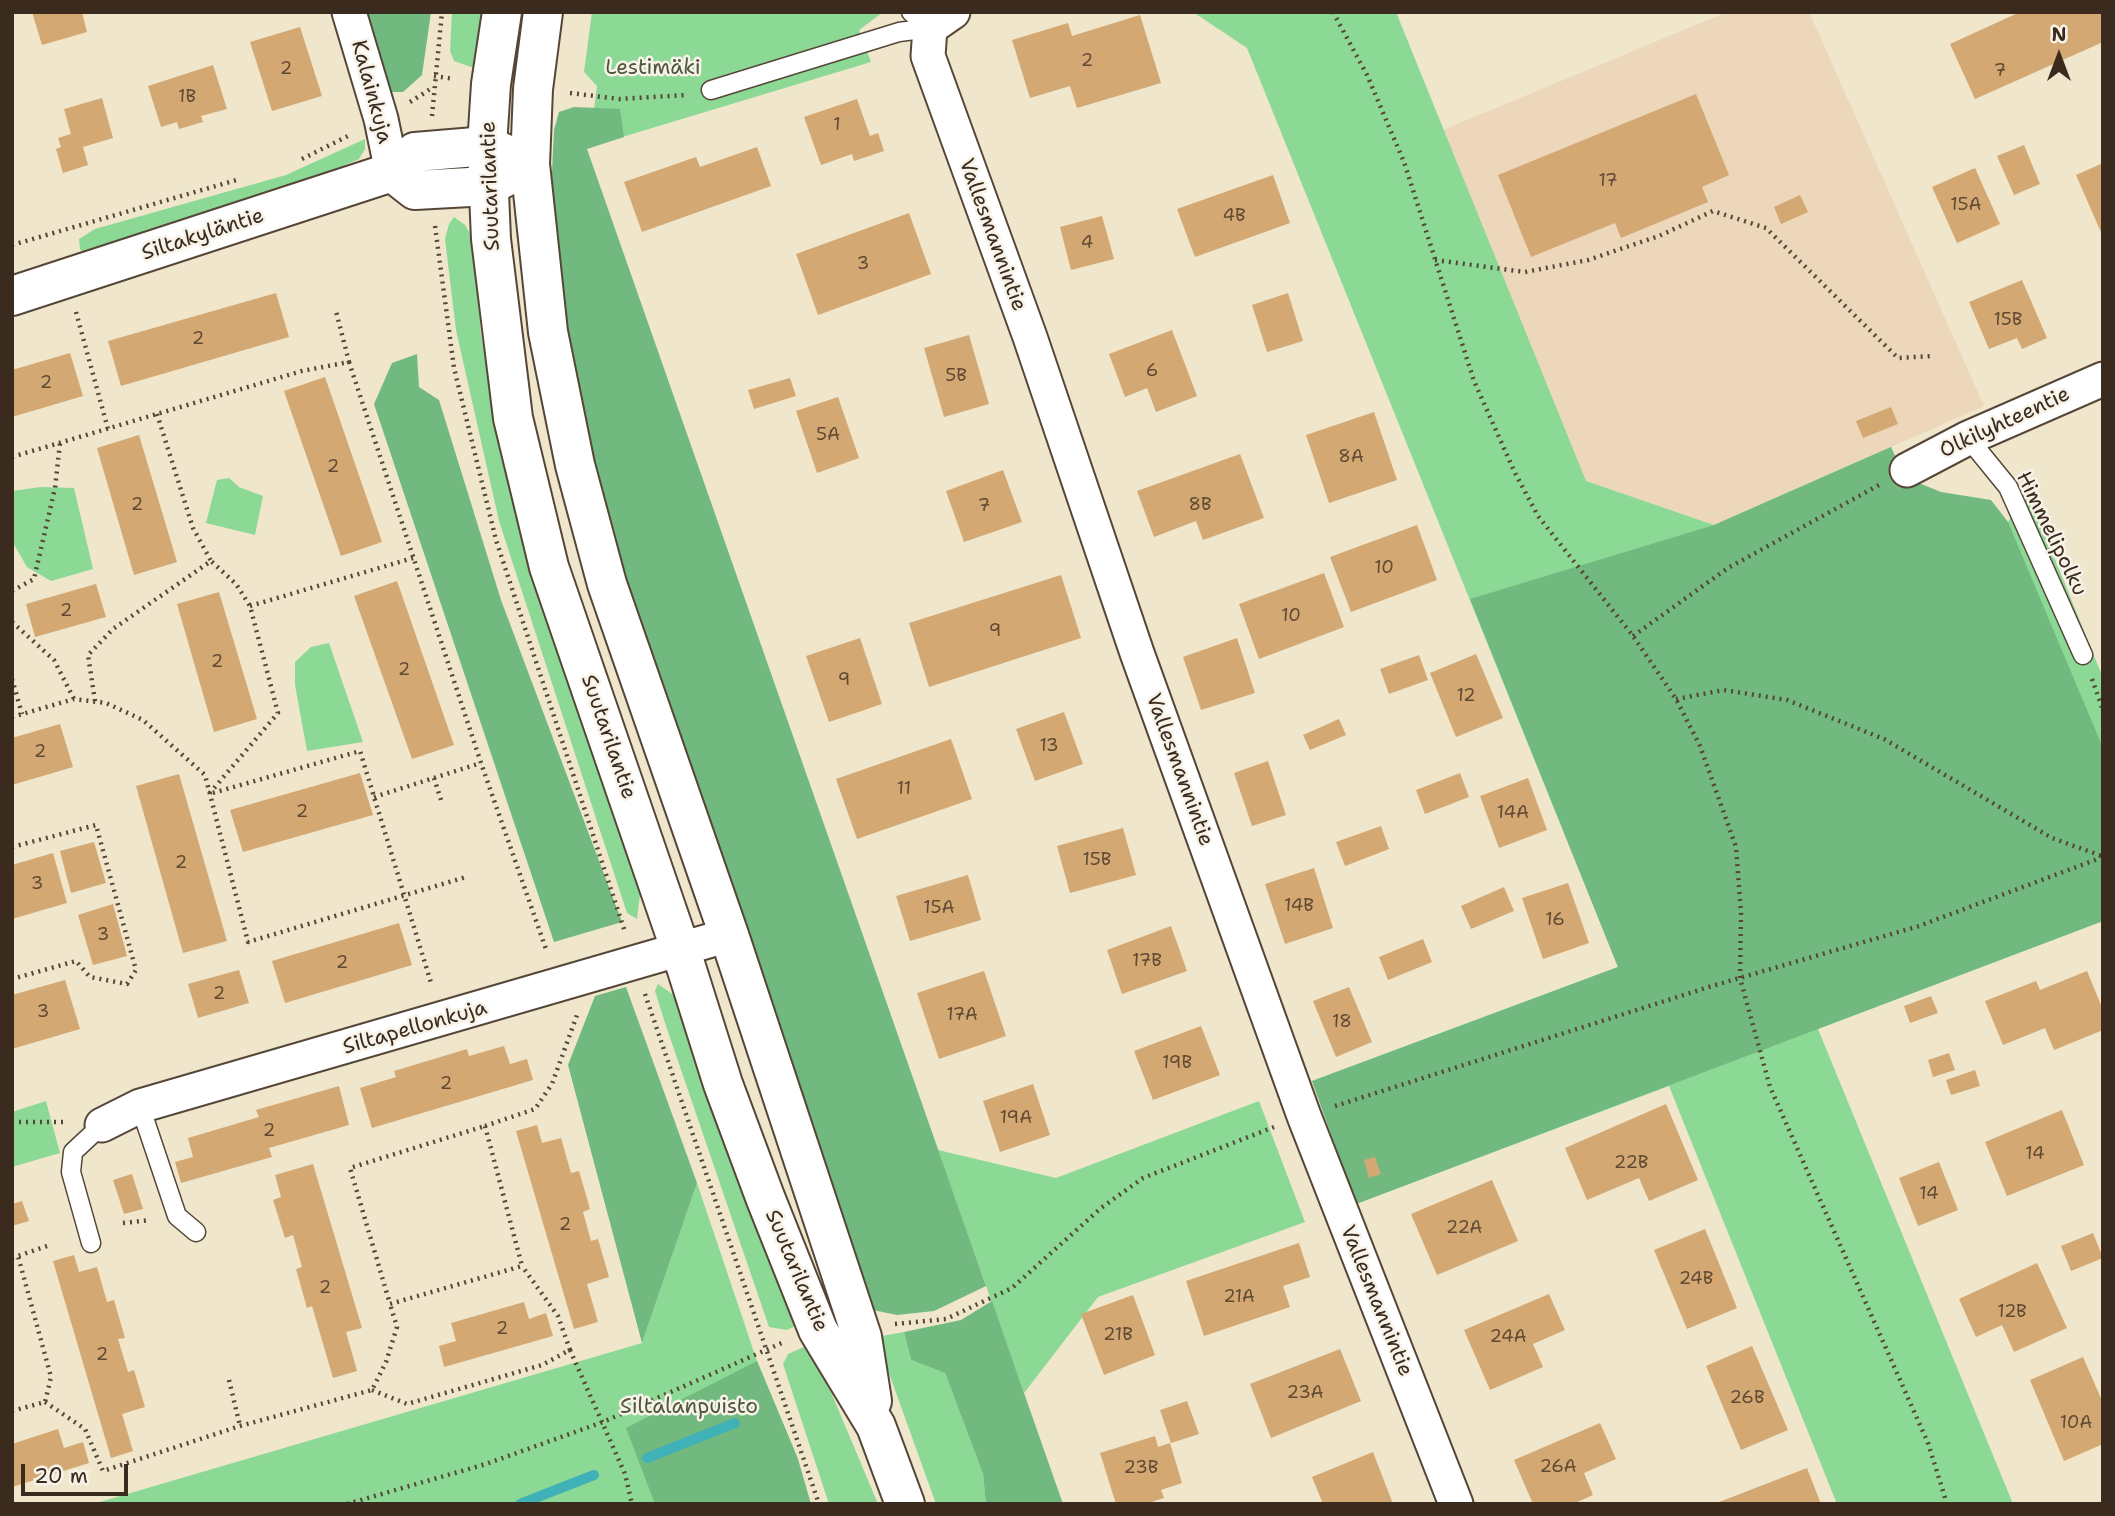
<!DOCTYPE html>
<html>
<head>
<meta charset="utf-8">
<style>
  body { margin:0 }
  #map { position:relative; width:2115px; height:1516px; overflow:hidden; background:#efe6cc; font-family:"Shantell Sans",sans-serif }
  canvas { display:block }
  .frame { position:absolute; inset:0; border:14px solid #3b2a1e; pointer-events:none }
  .north { position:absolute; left:2024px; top:21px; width:70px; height:70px; -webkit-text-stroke:5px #f7f3e8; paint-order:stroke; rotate:0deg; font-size:19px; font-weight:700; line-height:28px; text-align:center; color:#3b2a1e }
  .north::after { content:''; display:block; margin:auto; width:24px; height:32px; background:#3b2a1e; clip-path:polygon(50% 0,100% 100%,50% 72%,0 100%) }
  .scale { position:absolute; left:21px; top:1464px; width:107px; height:32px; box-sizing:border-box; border:4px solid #3b2a1e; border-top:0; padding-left:9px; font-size:21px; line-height:24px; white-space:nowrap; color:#3b2a1e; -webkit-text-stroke:5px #f7f3e8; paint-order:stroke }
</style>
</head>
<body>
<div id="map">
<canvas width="2115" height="1516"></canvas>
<div class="frame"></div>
<div class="north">N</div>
<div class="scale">20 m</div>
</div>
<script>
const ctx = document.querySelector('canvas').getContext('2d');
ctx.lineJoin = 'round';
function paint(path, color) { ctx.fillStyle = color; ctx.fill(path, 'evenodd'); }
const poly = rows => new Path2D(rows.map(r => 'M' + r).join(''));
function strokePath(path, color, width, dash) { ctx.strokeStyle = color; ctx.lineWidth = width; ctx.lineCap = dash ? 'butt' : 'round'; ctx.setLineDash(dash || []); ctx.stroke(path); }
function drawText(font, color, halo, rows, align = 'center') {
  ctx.font = font + ' "Shantell Sans",sans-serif'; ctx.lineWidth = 5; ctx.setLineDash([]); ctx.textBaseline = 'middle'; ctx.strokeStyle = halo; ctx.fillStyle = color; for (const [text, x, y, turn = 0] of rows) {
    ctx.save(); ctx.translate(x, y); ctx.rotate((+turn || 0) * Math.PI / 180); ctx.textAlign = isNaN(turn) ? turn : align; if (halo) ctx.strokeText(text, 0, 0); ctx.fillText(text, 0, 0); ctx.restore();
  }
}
const built = poly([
  [1727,12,1809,12,1984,406,1714,525,1585,481,1443,130]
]);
const green = poly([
  [452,12,482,12,474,68,454,61,450,51],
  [592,12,883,12,859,30,871,62,589,147,597,86,584,72],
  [1193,12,1396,12,1586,481,1714,525,1891,447,1938,552,2008,522,2027,490,2103,678,2103,921,1818,1029,2013,1504,1837,1504,1669,1086,1356,1204,1312,1081,1618,967,1247,48],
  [365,139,365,149,359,159,304,183,83,254,80,249,79,239,95,229,286,175],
  [454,217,465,225,473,239,481,334,493,403,641,886,637,919,627,913,499,521,456,330,445,239,449,224],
  [229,478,239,487,263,496,255,535,206,523,217,480],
  [41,487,74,488,93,569,51,581,27,567,12,541,12,491],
  [329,643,363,742,307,751,295,685,295,662,311,647],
  [658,984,678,998,798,1325,787,1330,769,1327,665,1023,655,991],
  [46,1101,60,1153,12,1167,12,1112],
  [1259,1101,1305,1222,1098,1297,1024,1393,938,1150,1056,1178],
  [697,1183,757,1361,798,1459,648,1504,93,1504,642,1343],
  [904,1332,911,1360,945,1373,983,1474,986,1504,936,1504,876,1337],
  [806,1346,812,1347,878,1504,829,1504,783,1364,788,1354]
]);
const forest = poly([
  [362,12,431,12,422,75,403,92,387,92],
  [574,107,620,109,624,137,587,149,986,1286,934,1311,897,1315,868,1309,625,599,573,395,551,192,554,130,559,112],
  [417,354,419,387,439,400,501,600,622,922,554,942,374,404,392,363],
  [1891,447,1904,477,1941,492,1991,500,2008,522,2103,748,2103,921,1356,1204,1312,1081,1618,967,1470,599,1714,525],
  [626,987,697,1183,642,1343,568,1065,595,996],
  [992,1301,1024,1393,1063,1504,986,1504,983,1474,945,1373,911,1360,904,1332,961,1320],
  [757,1361,798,1459,811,1504,655,1504,626,1428]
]);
const stream = poly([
  [647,1458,735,1423],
  [520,1504,594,1475]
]);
const building = poly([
  [32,12,82,12,87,32,42,45],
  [2020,12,2103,12,2103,42,1975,99,1950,44],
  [1140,15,1161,83,1077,108,1070,86,1030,98,1012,40,1068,23,1072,36],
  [300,27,322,96,272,111,250,42],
  [213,65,227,109,201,116,203,122,179,129,177,122,161,127,148,86],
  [1696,94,1729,175,1702,187,1708,202,1621,238,1615,223,1531,257,1498,175],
  [102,98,113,138,83,147,88,165,63,173,56,149,61,147,58,138,71,134,64,109],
  [857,99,870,136,878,133,884,151,854,161,852,154,821,165,804,117],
  [2024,145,2040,184,2014,195,1997,156],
  [757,147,771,186,642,232,624,182,696,157,700,167],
  [2103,163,2103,237,2076,175],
  [1975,168,2000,224,1957,243,1932,187],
  [1273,175,1290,223,1195,257,1177,209],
  [1800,195,1808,212,1781,224,1774,207],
  [909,213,931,274,818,315,796,254],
  [1102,216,1114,259,1071,270,1060,227],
  [2022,280,2047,338,2022,349,2017,338,1989,349,1969,302],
  [276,293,289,337,121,386,108,341],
  [1288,293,1303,341,1267,352,1252,305],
  [1172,330,1197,396,1156,412,1147,388,1125,397,1109,354],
  [969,335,989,404,944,417,924,348],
  [70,353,83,396,12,417,12,370],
  [325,377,382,542,341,556,284,391],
  [790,378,796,396,754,409,748,390],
  [838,397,859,458,817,473,796,411],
  [1891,407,1898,424,1863,438,1856,421],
  [1374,412,1397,480,1329,503,1306,435],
  [139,435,177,562,134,575,97,448],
  [1240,454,1264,518,1203,540,1196,521,1154,537,1137,491],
  [1003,470,1022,522,964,542,946,491],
  [1417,525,1437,580,1351,612,1330,557],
  [1324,573,1344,627,1259,659,1239,604],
  [1061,575,1081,638,929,687,909,623],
  [397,581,454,745,412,759,354,596],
  [96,584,106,617,35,637,26,604],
  [219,592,257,719,214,732,177,604],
  [860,638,882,704,829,722,806,656],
  [1237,638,1255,693,1201,710,1183,657],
  [1476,654,1503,718,1456,737,1430,673],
  [1419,655,1428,680,1389,694,1380,669],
  [1064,712,1083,764,1035,781,1016,729],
  [1339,719,1346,735,1310,750,1303,735],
  [60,724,73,767,12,785,12,738],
  [951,739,972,799,857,839,836,779],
  [1268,761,1286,815,1252,826,1234,773],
  [360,773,373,815,243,852,230,810],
  [1460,773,1469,797,1425,814,1416,790],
  [179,774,227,941,183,953,136,786],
  [1528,778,1547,830,1499,848,1480,796],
  [1381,826,1389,849,1345,866,1336,842],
  [1123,828,1136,875,1070,893,1057,846],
  [94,842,106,883,71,893,60,851],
  [53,853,67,903,12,919,12,865],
  [1314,868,1333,928,1285,944,1265,884],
  [968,875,981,920,910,941,896,896],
  [1568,883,1589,943,1543,959,1522,898],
  [1504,887,1514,911,1471,929,1461,906],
  [113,904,127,956,93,965,78,915],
  [399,923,412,965,285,1003,272,961],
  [1171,926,1187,971,1122,994,1107,950],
  [1423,939,1432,962,1388,980,1379,957],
  [239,970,249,1003,198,1018,188,984],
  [984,971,1006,1036,939,1059,917,993],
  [2087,971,2103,1010,2103,1030,2054,1050,2045,1028,2003,1045,1985,1001,2036,981,2040,990],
  [65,980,80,1029,12,1049,12,995],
  [1349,987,1372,1042,1336,1057,1313,1001],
  [1931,996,1938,1013,1910,1023,1904,1006],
  [1201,1026,1220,1075,1153,1100,1134,1051],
  [504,1046,510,1064,527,1059,533,1080,372,1128,360,1088,396,1077,394,1071,467,1049,469,1056],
  [1949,1053,1955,1070,1933,1077,1928,1060],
  [1975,1070,1980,1086,1951,1095,1946,1080],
  [1033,1084,1050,1135,1000,1152,983,1101],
  [339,1086,349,1125,269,1148,272,1157,181,1183,175,1162,193,1157,188,1138,259,1117,256,1110],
  [1666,1104,1698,1180,1649,1201,1639,1178,1587,1200,1565,1148],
  [2062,1110,2084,1165,2007,1196,1985,1142],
  [537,1125,542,1143,561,1138,571,1173,579,1171,590,1209,583,1212,591,1241,598,1239,609,1277,587,1284,598,1322,574,1329,516,1131],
  [1375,1157,1381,1174,1369,1178,1364,1160],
  [1939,1162,1958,1210,1918,1226,1899,1178],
  [313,1164,362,1328,346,1332,357,1371,333,1378,312,1306,307,1308,296,1269,302,1267,293,1235,285,1238,273,1200,281,1197,275,1175],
  [132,1174,143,1209,124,1214,113,1180],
  [1492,1180,1518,1241,1437,1275,1411,1214],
  [22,1201,29,1221,12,1226,12,1204],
  [1705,1229,1737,1308,1687,1329,1654,1250],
  [2093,1233,2103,1258,2071,1271,2061,1246],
  [1299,1243,1310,1277,1283,1286,1290,1307,1204,1336,1186,1281],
  [74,1255,79,1272,97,1267,107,1302,114,1300,125,1338,118,1339,128,1372,134,1370,145,1407,122,1414,133,1451,111,1458,53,1261],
  [2037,1263,2067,1328,2014,1352,2002,1325,1976,1337,1959,1299],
  [1549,1294,1565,1330,1533,1344,1543,1367,1490,1390,1464,1330],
  [1133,1295,1155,1355,1104,1375,1081,1314],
  [524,1302,529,1319,546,1313,553,1336,444,1367,439,1346,456,1341,451,1323],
  [1752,1346,1788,1430,1741,1450,1706,1366],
  [1340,1349,1361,1401,1271,1438,1250,1384],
  [2083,1357,2103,1403,2103,1444,2064,1461,2030,1380],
  [1187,1401,1199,1434,1171,1443,1160,1410],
  [1600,1423,1616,1459,1584,1473,1593,1495,1573,1504,1533,1504,1514,1460],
  [58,1429,64,1448,83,1442,89,1463,12,1487,12,1444],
  [1155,1436,1158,1447,1170,1443,1182,1483,1161,1490,1164,1498,1145,1504,1116,1504,1100,1453],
  [1373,1452,1393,1504,1323,1504,1312,1477],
  [1807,1468,1821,1504,1714,1504]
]);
const path = poly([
  [1333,12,1367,75,1404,162,1474,381,1515,473,1538,516,1633,636,1676,699,1700,746,1736,847,1741,913,1740,978,1770,1087,1928,1443,1947,1504],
  [434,76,454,79],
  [570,93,619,99,687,95],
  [410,102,432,88],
  [432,116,442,12],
  [302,159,350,135],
  [435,226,454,368,496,540,625,932],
  [12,245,240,179],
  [1435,260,1525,272,1588,260,1659,236,1713,211,1766,228,1898,358,1932,356],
  [76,312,108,429],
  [349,362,481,763,547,952],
  [157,414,193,528,211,561],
  [12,457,302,371,349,362,336,311],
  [12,591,34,579,55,488,60,443],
  [250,606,413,558],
  [12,622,54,660,74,699],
  [1633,636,1728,568,1879,485],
  [12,679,22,714],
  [2092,679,2103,710],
  [1676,699,1724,690,1787,700,1884,739,2052,838,2102,856],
  [95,701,88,655,113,629,211,561,236,584,250,606,278,713,209,794,360,751,432,986],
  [12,717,74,699,106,703,143,720,205,775,248,942,466,877],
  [434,778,442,803],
  [374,797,481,763],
  [12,847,96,825,136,970,127,984,90,977,76,961,12,979],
  [645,994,819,1504],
  [1335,1106,1712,986,1919,926,2103,857],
  [12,1122,67,1122],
  [485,1126,522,1266,390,1304,350,1168,485,1126],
  [485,1126,535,1109,552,1084,577,1015],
  [123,1223,150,1220],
  [12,1258,47,1246],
  [895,1324,946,1319,1012,1288,1101,1208,1143,1178,1274,1127],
  [570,1350,625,1474,632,1504],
  [229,1380,240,1426],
  [372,1390,407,1404,542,1365,570,1350,558,1316,522,1266],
  [45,1402,85,1429,103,1471,240,1426,372,1390,386,1362,397,1327,390,1304],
  [12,1411,45,1402,51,1377,18,1256],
  [347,1504,486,1464,603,1422,784,1342]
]);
const lane = poly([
  [911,12,930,28],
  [711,90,899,32,930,28],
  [1968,438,2008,487,2083,655],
  [140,1106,177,1216,196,1232],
  [91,1243,71,1172,73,1152,102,1125]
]);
const street = poly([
  [349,12,381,119,392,172],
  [953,12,930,28,928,56,1030,337,1137,653,1304,1116,1456,1504],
  [1907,470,1968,438,2103,379],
  [102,1125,140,1106,729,935]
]);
const secondary = poly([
  [392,172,415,190,488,186,519,170],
  [12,296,392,172,415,152,487,146,530,164]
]);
const primary = poly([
  [502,12,491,84,487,146,491,239,513,418,549,567,681,951,723,1084,765,1197,818,1330,876,1426,905,1504],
  [543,12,533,89,530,164,548,332,575,465,607,584,729,935,862,1337,872,1401]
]);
const numberNames = [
  ["2",1087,61],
  ["2",286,69],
  ["7",2000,71],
  ["1B",187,97],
  ["1",837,125],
  ["17",1608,181],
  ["15A",1966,205],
  ["4B",1234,216],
  ["4",1087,243],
  ["3",863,264],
  ["15B",2008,320],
  ["2",198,339],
  ["6",1152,371],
  ["5B",956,376],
  ["2",46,383],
  ["5A",828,435],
  ["8A",1351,457],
  ["2",333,467],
  ["2",137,505],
  ["8B",1200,505],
  ["7",984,506],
  ["10",1384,568],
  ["2",66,611],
  ["10",1291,616],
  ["9",995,631],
  ["2",217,662],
  ["2",404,670],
  ["9",844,680],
  ["12",1466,696],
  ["13",1049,746],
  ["2",40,752],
  ["11",904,789],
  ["2",302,812],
  ["14A",1513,813],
  ["15B",1097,860],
  ["2",181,863],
  ["3",37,884],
  ["14B",1299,906],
  ["15A",939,908],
  ["16",1555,920],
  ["3",103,935],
  ["17B",1147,961],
  ["2",342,963],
  ["2",219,994],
  ["3",43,1012],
  ["17A",962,1015],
  ["18",1342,1022],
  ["19B",1177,1063],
  ["2",446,1084],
  ["19A",1016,1118],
  ["2",269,1131],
  ["14",2035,1154],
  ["22B",1631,1163],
  ["14",1929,1194],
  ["2",565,1225],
  ["22A",1464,1228],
  ["24B",1696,1279],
  ["2",325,1288],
  ["21A",1239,1297],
  ["12B",2012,1312],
  ["2",502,1329],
  ["21B",1118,1335],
  ["24A",1508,1337],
  ["2",102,1355],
  ["23A",1305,1393],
  ["26B",1747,1398],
  ["10A",2076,1423],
  ["26A",1558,1467],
  ["23B",1141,1468]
];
const parkNames = [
  ["Lestimäki",653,69],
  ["Siltalanpuisto",689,1408]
];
const streetNames = [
  ["Kalainkuja",371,92,75],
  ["Suutarilantie",491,186,-92],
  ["Siltakyläntie",203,235,-18],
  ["Vallesmannintie",992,235,70],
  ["Olkilyhteentie",2005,423,-25],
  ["Himmelipolku",2051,534,64],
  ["Suutarilantie",608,737,71],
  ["Vallesmannintie",1179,770,70],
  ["Siltapellonkuja",415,1028,-16],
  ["Suutarilantie",796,1271,67],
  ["Vallesmannintie",1376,1301,68]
];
paint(built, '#edd7bb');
paint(green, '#8cd996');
paint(forest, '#71b97f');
strokePath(stream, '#40b1b7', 10);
paint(building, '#d3a872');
strokePath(lane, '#564638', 21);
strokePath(street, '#564638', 37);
strokePath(secondary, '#564638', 42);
strokePath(primary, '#564638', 42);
strokePath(path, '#564638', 4.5, [2, 5]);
strokePath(lane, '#fff', 18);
strokePath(street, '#fff', 33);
strokePath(secondary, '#fff', 38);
strokePath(primary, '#fff', 38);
drawText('18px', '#614a33', null, numberNames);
drawText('21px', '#4f563c', '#f7f3e8', parkNames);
drawText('21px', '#3b2a1e', '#f7f3e8', streetNames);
</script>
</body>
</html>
